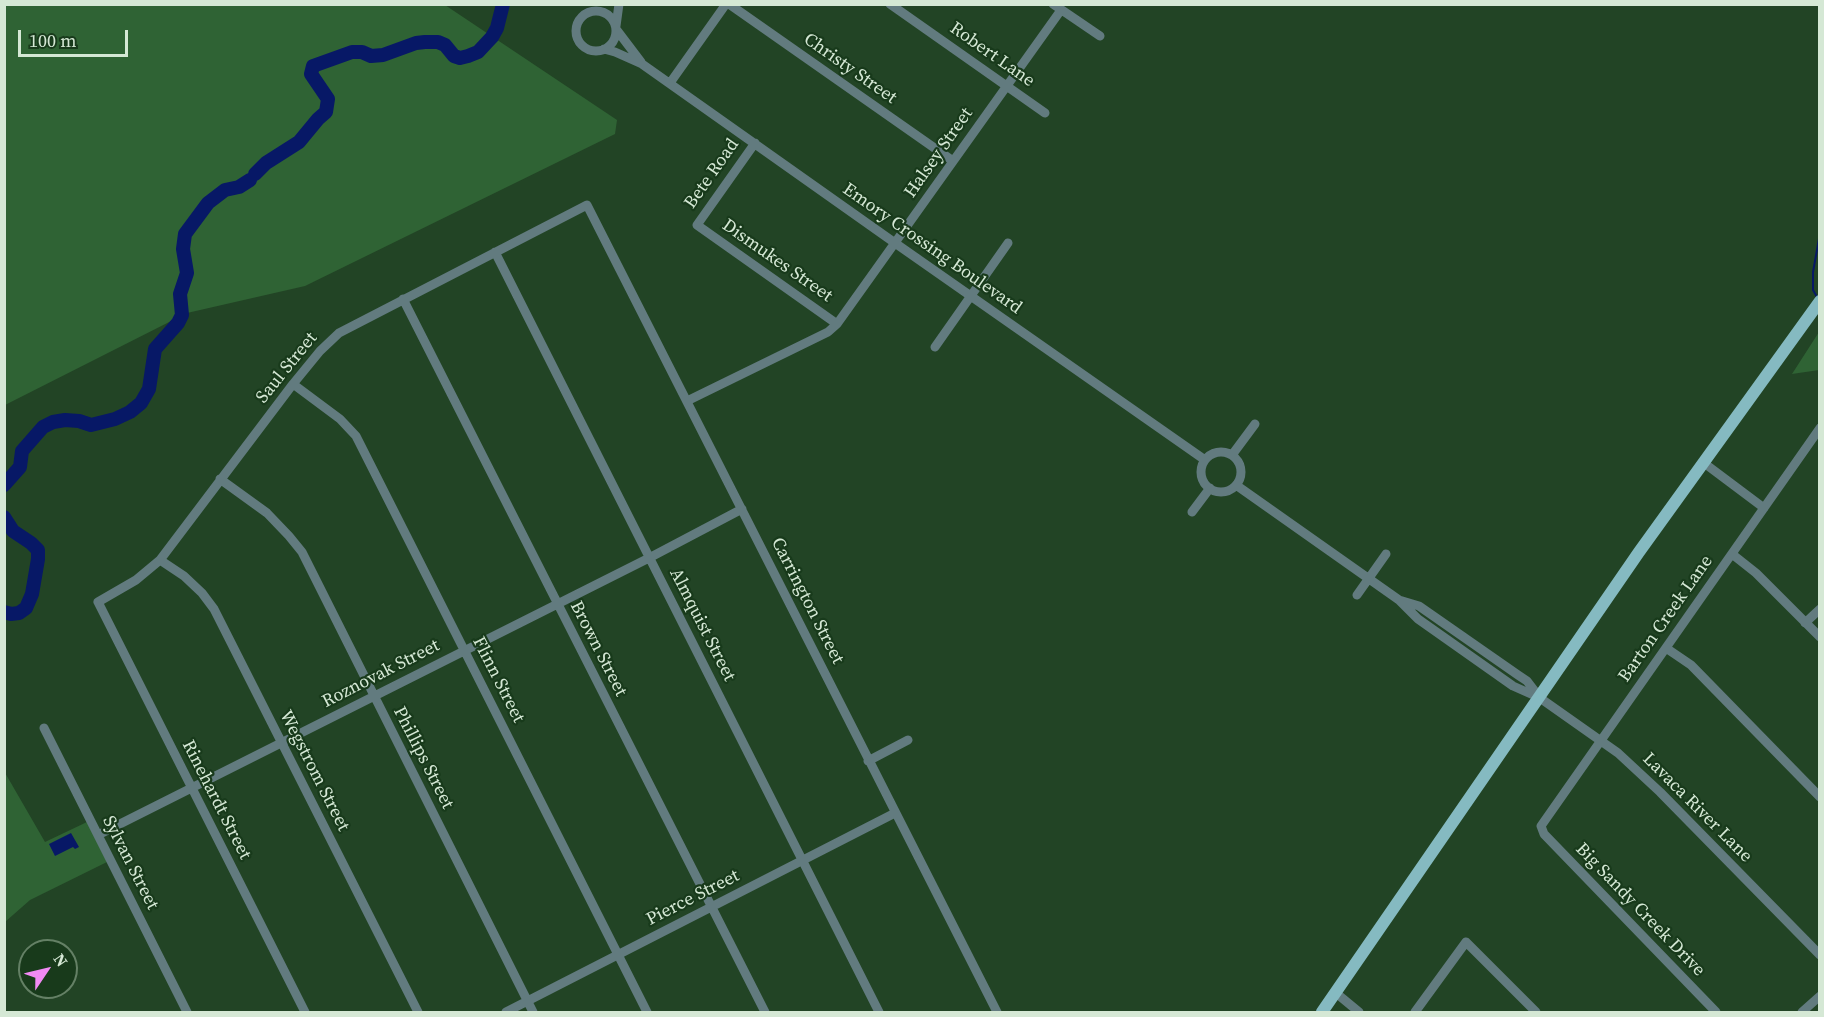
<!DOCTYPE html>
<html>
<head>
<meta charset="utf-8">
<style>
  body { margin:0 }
  #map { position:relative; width:1824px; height:1017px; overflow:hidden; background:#224425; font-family:"Source Serif 4",serif }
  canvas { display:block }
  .frame { position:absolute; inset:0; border:6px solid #d5e8d5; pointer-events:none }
  .north { position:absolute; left:18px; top:939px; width:60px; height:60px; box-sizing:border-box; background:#183a1b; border:2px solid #648065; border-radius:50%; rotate:55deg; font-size:16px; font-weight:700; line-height:24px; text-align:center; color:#d5e8d5 }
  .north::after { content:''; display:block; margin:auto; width:21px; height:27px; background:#f18af4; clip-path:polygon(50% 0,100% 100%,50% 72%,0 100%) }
  .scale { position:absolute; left:18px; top:30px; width:110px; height:27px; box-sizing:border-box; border:3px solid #d5e8d5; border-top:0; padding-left:8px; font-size:18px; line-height:21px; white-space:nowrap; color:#d5e8d5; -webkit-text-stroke:4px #183a1b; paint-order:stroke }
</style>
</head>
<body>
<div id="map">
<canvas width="1824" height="1017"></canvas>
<div class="frame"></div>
<div class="north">N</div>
<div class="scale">100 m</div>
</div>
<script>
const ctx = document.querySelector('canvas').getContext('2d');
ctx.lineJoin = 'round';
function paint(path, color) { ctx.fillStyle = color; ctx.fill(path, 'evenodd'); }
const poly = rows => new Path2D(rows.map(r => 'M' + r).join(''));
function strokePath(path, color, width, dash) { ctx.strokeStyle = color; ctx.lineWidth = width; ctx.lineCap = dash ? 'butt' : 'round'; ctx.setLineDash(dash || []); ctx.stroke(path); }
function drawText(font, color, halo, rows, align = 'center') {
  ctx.font = font + ' "Source Serif 4",serif'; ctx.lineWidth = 4.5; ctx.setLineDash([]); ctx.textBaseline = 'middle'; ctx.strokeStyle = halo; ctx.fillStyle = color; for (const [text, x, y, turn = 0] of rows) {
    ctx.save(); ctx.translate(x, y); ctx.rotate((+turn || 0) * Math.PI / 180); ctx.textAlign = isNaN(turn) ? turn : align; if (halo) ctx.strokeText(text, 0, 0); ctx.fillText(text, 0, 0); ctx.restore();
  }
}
const green = poly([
  [5,4,445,5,617,120,615,134,305,286,187,313,5,405],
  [1819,332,1819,370,1792,374],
  [4,771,45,842,87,822,107,862,30,900,5,922]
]);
const water = poly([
  [71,833,79,847,75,849,73,847,55,856,49,844]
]);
const stream = poly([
  [1817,297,1813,290,1813,272,1820,233]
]);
const river = poly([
  [255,174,266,163,299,142,318,119,326,112,328,99,311,74,313,66,352,52,362,52,371,56,383,55,416,43,425,42,438,42,445,45,454,56,460,58,468,56,478,52,492,37,497,28,503,4],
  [4,485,20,467,22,451,43,427,53,422,65,420,79,421,91,425,115,419,130,412,141,403,149,389,155,349,178,323,182,315,180,294,187,273,183,249,185,234,208,203,225,190,239,187,250,180],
  [4,517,13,531,31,543,38,550,38,559,32,594,26,608,19,613,11,614,4,612]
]);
const minor = poly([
  [729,4,953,161],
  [890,4,1045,113],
  [1053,4,1100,36],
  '576 31a20 20 0 1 1 40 0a20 20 0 1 1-40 0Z',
  [616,26,619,4],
  [616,29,641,62],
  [604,49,615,52,642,64,895,243,1205,460],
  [670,83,726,4],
  [755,143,697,225,837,324],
  [495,252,879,1012],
  [403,299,765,1012],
  [935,347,1008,243],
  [293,384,340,419,356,436,647,1012],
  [687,401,828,332,837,324,1061,10],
  '1201 472a20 20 0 1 1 40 0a20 20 0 1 1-40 0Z',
  [1232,455,1255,424],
  [1704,463,1764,508],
  [220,479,267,513,289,536,302,552,533,1012],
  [1236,485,1399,600,1418,619,1513,686,1540,698,1618,753,1660,792,1820,955],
  [1192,512,1210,488],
  [1732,554,1756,573,1820,637],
  [160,560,184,576,202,593,214,609,418,1012],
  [1357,595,1386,554],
  [1399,600,1419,606,1518,675,1527,681,1540,698],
  [1805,623,1820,609],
  [1666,648,1691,665,1820,797],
  [44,728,187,1012],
  [868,761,908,740],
  [98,835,649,558,742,509],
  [1336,993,1359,1012],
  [305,1012,98,602,136,580,160,560,293,384,320,351,339,333,587,205,997,1012],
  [506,1012,895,813],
  [1415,1012,1466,942,1536,1012],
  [1716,1012,1544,834,1541,826,1820,428],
  [1802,1012,1820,996]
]);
const major = poly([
  [1322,1012,1639,552,1820,301]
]);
const streetNames = [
  ["Robert Lane",992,55,35],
  ["Christy Street",850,69,35],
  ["Halsey Street",939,153,-55],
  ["Bete Road",712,174,-55],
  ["Emory Crossing Boulevard",932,249,35],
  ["Dismukes Street",777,261,35],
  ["Saul Street",287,368,-51],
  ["Carrington Street",807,601,63],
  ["Barton Creek Lane",1666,619,-55],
  ["Almquist Street",702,625,63],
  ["Brown Street",598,649,63],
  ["Roznovak Street",381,674,-27],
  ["Flinn Street",498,680,63],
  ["Phillips Street",423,758,63],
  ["Wegstrom Street",314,771,63],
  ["Rinehardt Street",216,800,63],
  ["Lavaca River Lane",1697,808,45],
  ["Sylvan Street",130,863,63],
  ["Pierce Street",693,898,-27],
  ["Big Sandy Creek Drive",1640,910,46]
];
paint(green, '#2f6334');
paint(water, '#071866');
strokePath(stream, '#071866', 2);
strokePath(river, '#071866', 14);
strokePath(minor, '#627b7f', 9);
strokePath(major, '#85bac1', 12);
drawText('18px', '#d5e8d5', '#183a1b', streetNames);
</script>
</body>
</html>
